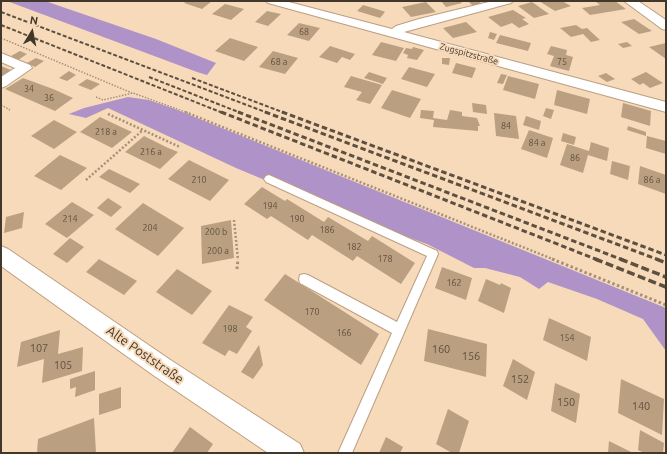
<!DOCTYPE html>
<html>
<head>
<meta charset="utf-8">
<style>
  body { margin:0 }
  #map { position:relative; width:667px; height:454px; overflow:hidden; background:#f7daba; font-family:Ubuntu,sans-serif }
  canvas { display:block }
  .frame { position:absolute; inset:0; border:2px solid #42372b; pointer-events:none }
  .north { position:absolute; left:12px; top:12px; width:40px; height:40px; -webkit-text-stroke:3px #f7daba; paint-order:stroke; rotate:10deg; font-size:11px; font-weight:700; line-height:16px; text-align:center; color:#42372b }
  .north::after { content:''; display:block; margin:auto; width:14px; height:18px; background:#42372b; clip-path:polygon(50% 0,100% 100%,50% 72%,0 100%) }
</style>
</head>
<body>
<div id="map">
<canvas width="667" height="454"></canvas>
<div class="frame"></div>
<div class="north">N</div>
</div>
<script>
const ctx = document.querySelector('canvas').getContext('2d');
ctx.lineJoin = 'round';
function paint(path, color) { ctx.fillStyle = color; ctx.fill(path, 'evenodd'); }
const poly = rows => new Path2D(rows.map(r => 'M' + r).join(''));
function strokePath(path, color, width, dash) { ctx.strokeStyle = color; ctx.lineWidth = width; ctx.lineCap = dash ? 'butt' : 'round'; ctx.setLineDash(dash || []); ctx.stroke(path); }
function drawText(font, color, halo, rows, align = 'center') {
  ctx.font = font + ' Ubuntu,sans-serif'; ctx.lineWidth = 4; ctx.setLineDash([]); ctx.textBaseline = 'middle'; ctx.strokeStyle = halo; ctx.fillStyle = color; for (const [text, x, y, turn = 0] of rows) {
    ctx.save(); ctx.translate(x, y); ctx.rotate((+turn || 0) * Math.PI / 180); ctx.textAlign = isNaN(turn) ? turn : align; if (halo) ctx.strokeText(text, 0, 0); ctx.fillText(text, 0, 0); ctx.restore();
  }
}
const forest = poly([
  [7,1,45,1,156,39,216,63,207,75,197,72],
  [128,97,149,100,175,109,666,308,666,351,643,319,597,299,548,282,539,289,520,277,485,268,474,268,427,244,368,223,236,168,108,108,86,118,69,114,84,108]
]);
const building = poly([
  [187,1,212,1,202,9,184,3],
  [441,1,460,1,462,3,446,7],
  [468,1,478,1,481,3,473,6],
  [539,1,562,1,571,6,555,11],
  [595,1,615,1,626,9,590,15,582,8,600,5],
  [426,2,436,12,411,17,402,7],
  [532,2,549,14,534,18,518,6],
  [225,4,244,9,231,20,212,14],
  [363,5,383,11,385,12,380,18,357,11],
  [513,10,526,18,522,19,529,24,519,28,512,23,501,27,488,17],
  [267,11,281,14,268,26,255,22],
  [634,19,652,31,639,34,621,22],
  [466,22,477,32,453,38,443,28],
  [299,23,320,28,309,41,287,35],
  [576,25,582,29,587,28,600,40,591,42,583,34,571,37,560,28],
  [490,32,497,34,494,40,488,38],
  [500,35,531,43,528,51,496,43],
  [230,38,258,47,244,61,215,51],
  [381,42,404,48,396,61,372,55],
  [627,42,632,46,623,48,618,44],
  [666,43,666,59,649,47],
  [330,46,355,54,350,60,342,57,337,63,319,57],
  [551,46,567,50,566,55,573,57,569,71,550,66,554,56,547,54],
  [413,47,424,50,417,60,407,58,408,55,403,53,406,48,412,49],
  [20,51,27,54,18,60,11,56],
  [273,51,298,58,285,74,259,67],
  [36,58,44,61,35,67,27,63],
  [442,58,450,58,449,65,442,64],
  [456,63,476,68,472,78,452,73],
  [1,66,11,70,1,77],
  [409,67,435,74,427,87,401,79],
  [69,71,76,75,67,81,59,78],
  [369,72,387,78,383,84,364,78],
  [646,72,663,83,650,88,643,83,640,85,631,79],
  [606,73,615,79,607,82,598,76],
  [501,74,507,75,503,84,497,83],
  [351,76,382,85,370,104,356,100,362,92,344,87],
  [508,76,539,84,535,99,503,90],
  [23,78,53,89,73,98,55,111,5,89],
  [87,79,100,84,91,90,78,85],
  [392,90,421,99,410,118,381,108],
  [557,90,590,99,587,114,554,105],
  [472,103,486,105,487,114,473,112],
  [623,103,651,111,650,126,621,117],
  [546,108,554,110,551,119,543,116],
  [421,110,434,111,433,118,447,120,450,110,462,112,462,116,477,118,480,126,478,126,478,131,433,127,434,120,420,118],
  [494,113,516,116,519,139,496,136],
  [526,116,541,121,539,130,523,125],
  [100,117,121,127,132,132,112,148,80,132],
  [54,120,77,132,54,149,31,136],
  [628,126,646,132,646,136,627,130],
  [529,130,553,138,547,158,521,149],
  [563,133,576,137,574,145,561,141],
  [144,136,166,147,178,152,160,169,125,152],
  [647,136,666,141,666,154,646,148],
  [591,142,609,148,607,161,588,155,583,173,560,165,567,144,589,151],
  [60,155,87,168,61,190,34,176],
  [189,160,229,180,210,201,168,179],
  [612,161,630,166,628,180,610,174],
  [640,166,666,175,666,194,638,184],
  [109,169,140,184,130,193,99,177],
  [262,187,285,201,287,199,324,222,328,217,368,241,372,236,415,263,401,284,357,256,353,261,312,235,308,240,271,216,267,219,244,204],
  [108,198,122,207,111,217,97,208],
  [72,202,94,215,67,238,45,224],
  [143,203,184,228,158,256,115,229],
  [24,212,22,228,4,233,6,217],
  [231,220,234,258,202,264,201,226],
  [70,238,84,247,67,263,53,254],
  [99,259,137,281,124,295,86,272],
  [442,267,472,278,466,300,435,288],
  [177,269,212,291,192,315,156,292],
  [285,274,379,334,361,365,264,300],
  [486,279,500,285,501,283,511,288,504,313,478,301],
  [229,305,253,317,246,327,252,331,237,354,229,350,225,356,202,343],
  [549,318,591,337,587,361,543,340],
  [428,329,487,344,486,377,424,361],
  [60,330,58,354,83,347,82,371,42,383,44,359,17,367,21,342],
  [259,345,263,365,253,379,241,372],
  [513,359,535,372,527,400,503,386],
  [95,371,95,390,75,397,76,387,70,389,70,379],
  [621,379,664,399,662,435,618,413],
  [555,383,580,394,576,423,551,411],
  [121,387,121,408,99,415,99,394],
  [448,409,469,421,459,453,452,453,436,444],
  [94,418,96,453,37,453,38,439],
  [190,427,213,444,207,453,172,453],
  [640,430,664,443,663,453,644,453,638,450],
  [386,437,403,447,400,453,379,453],
  [609,441,633,453,608,453]
]);
const pathFar2 = poly([
  [1,38,132,93],
  [96,97,103,100,133,93,188,113],
  [1,105,10,110]
]);
const pathFar1 = poly([
  [185,112,555,260],
  [108,114,180,147],
  [86,180,143,130],
  [234,220,238,260]
]);
const path = poly([
  [552,259,666,305],
  [237,269,238,259]
]);
const lane = poly([
  [269,175,437,251,438,254,352,453,338,453,392,333,300,283,299,279,300,275,304,274,308,275,397,322,427,256,266,182,264,179,266,176,269,175]
]);
const street = poly([
  [266,1,285,1,392,29,396,26,419,19,493,1,513,1,511,3,404,32,666,102,666,112,268,3,266,1],
  [624,1,638,1,666,20,666,30,662,29,624,1],
  [1,53,30,65,32,68,6,86,1,88,1,77,15,68,1,62,1,53],
  [1,246,8,249,169,359,300,444,304,453,268,453,153,375,1,266,1,246]
]);
const railFar2 = poly([
  [1,12,268,113],
  [1,25,223,113],
  [149,77,241,113],
  [192,78,285,113]
]);
const railFar1 = poly([
  [221,112,598,260],
  [238,112,623,260],
  [265,112,659,260],
  [282,112,666,255]
]);
const rail = poly([
  [595,259,666,287],
  [620,259,666,277],
  [656,259,666,263]
]);
const numberNames = [
  ["68",304,32],
  ["68 a",279,62],
  ["75",562,62],
  ["34",29,89],
  ["36",49,98],
  ["84",506,126],
  ["218 a",106,132],
  ["84 a",537,143],
  ["216 a",151,152],
  ["86",575,158],
  ["210",199,180],
  ["86 a",652,180],
  ["194",270,206],
  ["214",70,219],
  ["190",297,219],
  ["204",150,228],
  ["186",327,230],
  ["200 b",216,232],
  ["182",354,247],
  ["200 a",218,251],
  ["178",385,259],
  ["162",454,283],
  ["170",312,312],
  ["198",230,329],
  ["166",344,333],
  ["154",567,338]
];
const farStreetnames = [
  ["Zugspitzstraße",469,54,15]
];
const nearNumbernames = [
  ["107",39,348],
  ["160",441,349],
  ["156",471,356],
  ["105",63,365],
  ["152",520,379],
  ["150",566,402],
  ["140",641,406]
];
const nearStreetnames = [
  ["Alte Poststraße",145,355,35]
];
paint(forest, '#af92c7');
paint(building, '#bb9f81');
strokePath(lane, '#bb9f81', 2);
strokePath(street, '#bb9f81', 2);
strokePath(pathFar2, '#a59079', 1.5, [1.5, 1.5]);
strokePath(pathFar1, '#a59079', 2.5, [2, 2]);
strokePath(path, '#a59079', 3, [2.5, 2.5]);
paint(lane, '#fff');
paint(street, '#fff');
strokePath(railFar2, '#5e5041', 2, [4, 2]);
strokePath(railFar1, '#5e5041', 3, [5.5, 3]);
strokePath(rail, '#5e5041', 3.5, [8, 3.5]);
drawText('9px', '#605140', null, numberNames);
drawText('9px', '#42372b', '#f7daba', farStreetnames);
drawText('11px', '#605140', null, nearNumbernames);
drawText('13px', '#42372b', '#f7daba', nearStreetnames);
</script>
</body>
</html>
